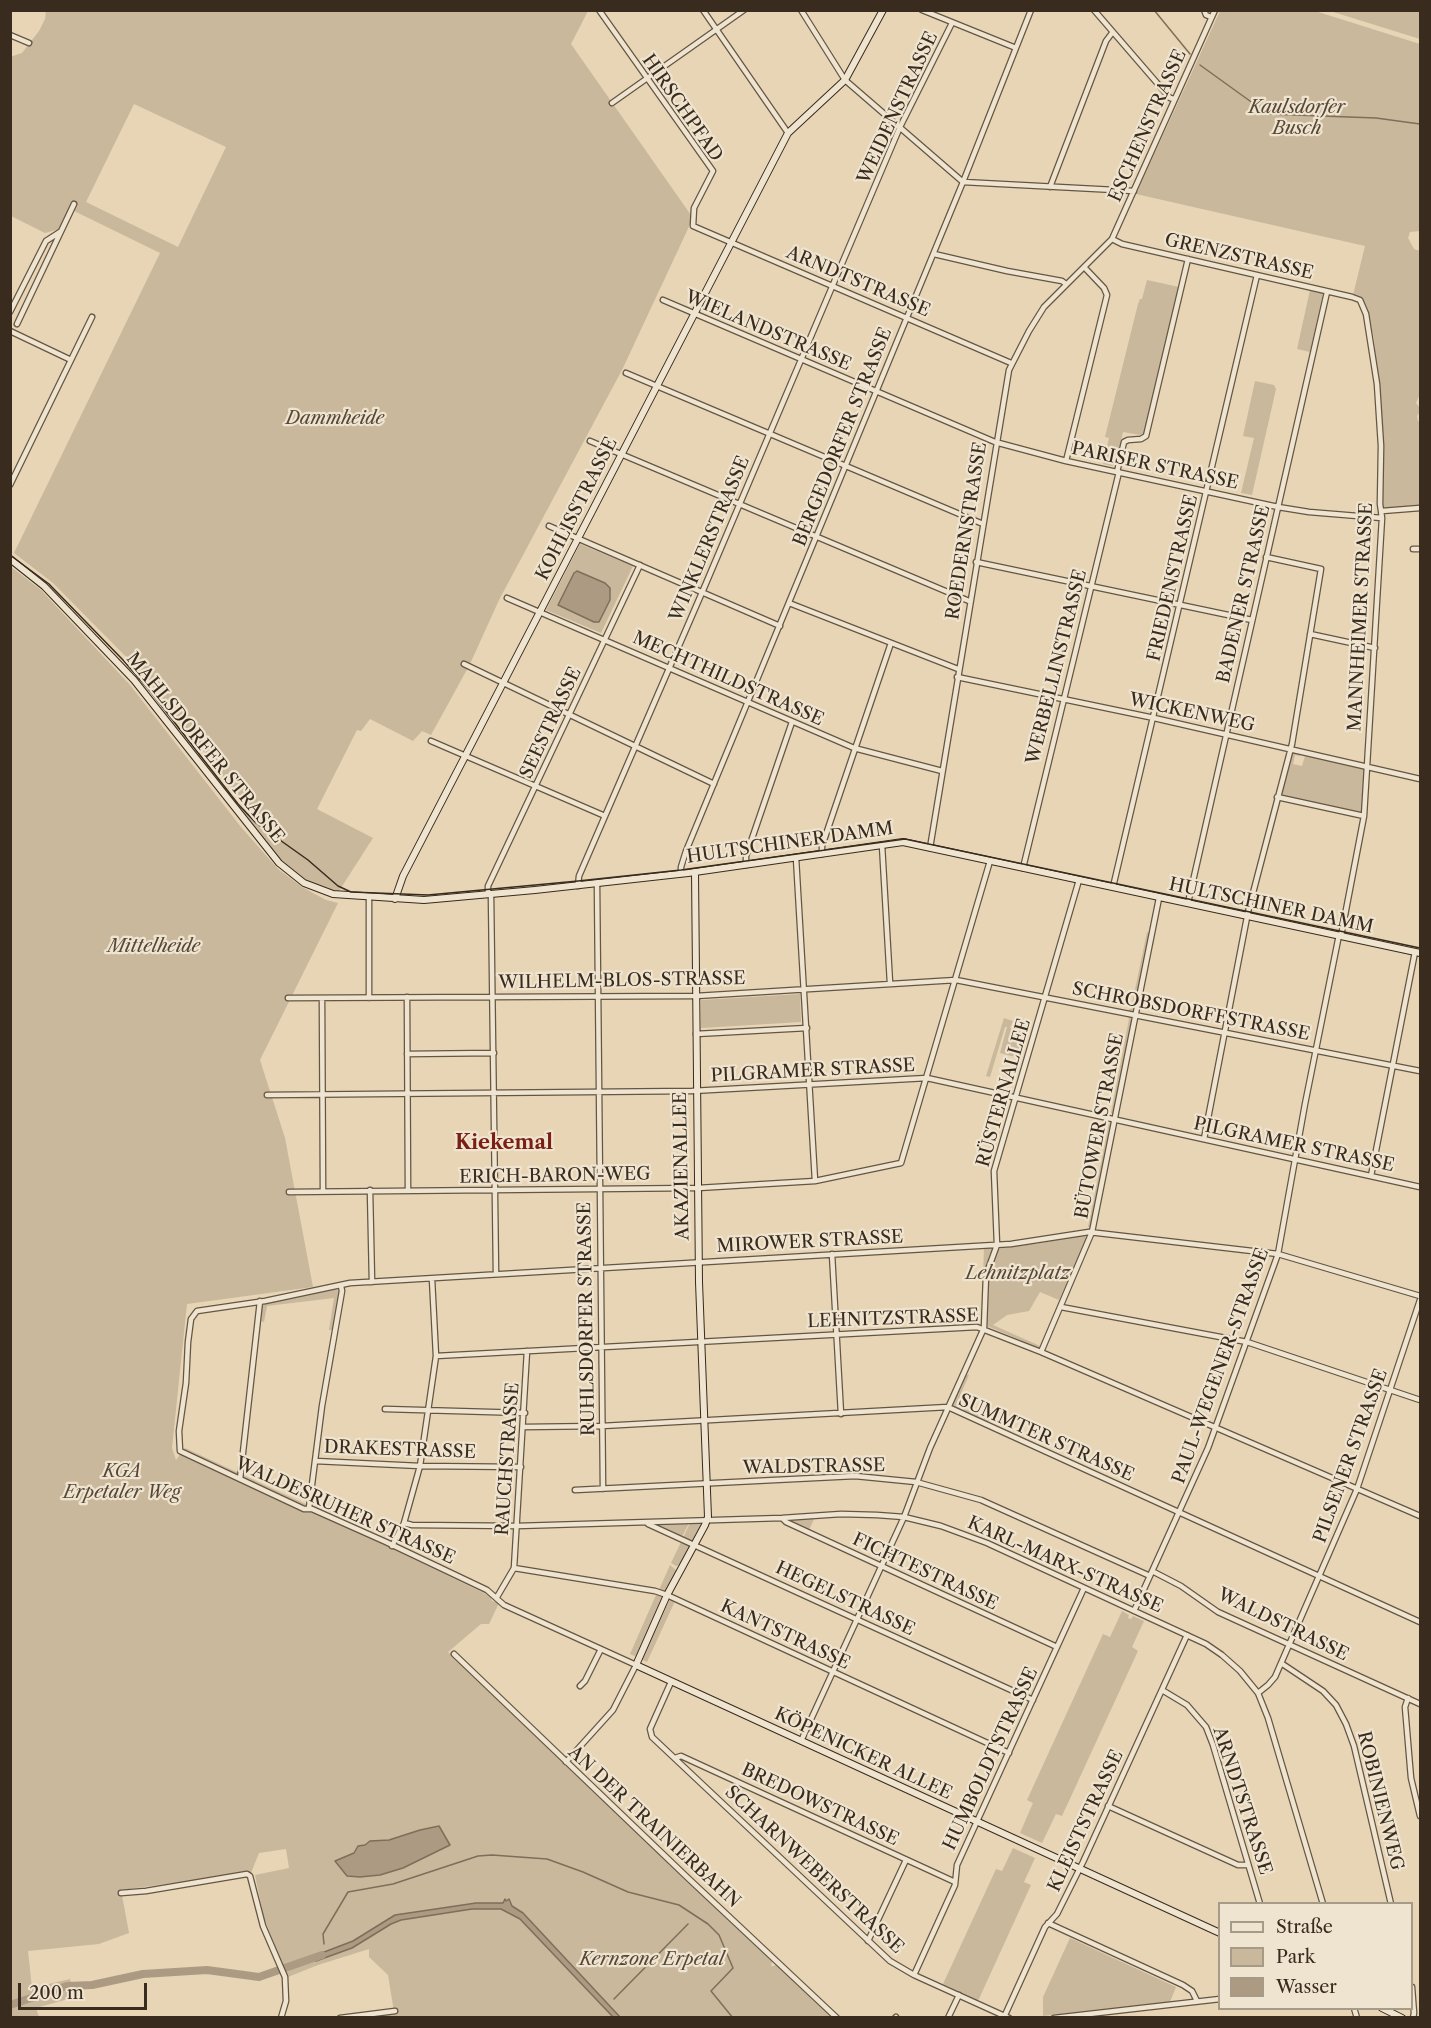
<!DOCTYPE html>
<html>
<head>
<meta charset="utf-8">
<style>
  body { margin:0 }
  #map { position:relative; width:1431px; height:2028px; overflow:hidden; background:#e7d5b6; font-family:"Libre Caslon Text",serif }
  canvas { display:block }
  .frame { position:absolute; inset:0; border:12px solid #392b1d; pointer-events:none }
  .legend { position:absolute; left:1218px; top:1902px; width:195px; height:108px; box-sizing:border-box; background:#efe4d0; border:2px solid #a69a88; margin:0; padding:8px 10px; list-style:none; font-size:18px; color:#392b1d }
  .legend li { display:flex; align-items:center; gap:12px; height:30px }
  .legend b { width:30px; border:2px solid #a69a88 }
  .scale { position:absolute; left:18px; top:1983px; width:129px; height:27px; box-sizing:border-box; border:3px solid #392b1d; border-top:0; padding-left:8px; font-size:18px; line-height:21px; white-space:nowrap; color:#392b1d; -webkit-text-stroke:4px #efe4d0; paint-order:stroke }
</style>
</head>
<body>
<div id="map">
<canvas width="1431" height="2028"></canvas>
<div class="frame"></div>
<ul class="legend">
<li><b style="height:8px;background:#efe4d0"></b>Straße</li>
<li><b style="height:16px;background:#c9b89c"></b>Park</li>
<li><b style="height:16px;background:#ac9b82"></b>Wasser</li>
</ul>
<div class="scale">200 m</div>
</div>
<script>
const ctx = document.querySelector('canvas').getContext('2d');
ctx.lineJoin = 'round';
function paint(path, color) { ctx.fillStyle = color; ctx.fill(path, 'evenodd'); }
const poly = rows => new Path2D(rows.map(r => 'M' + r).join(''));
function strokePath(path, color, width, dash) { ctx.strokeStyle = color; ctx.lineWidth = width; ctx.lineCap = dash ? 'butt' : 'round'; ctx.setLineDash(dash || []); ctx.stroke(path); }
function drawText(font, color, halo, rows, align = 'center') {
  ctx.font = font + ' "Libre Caslon Text",serif'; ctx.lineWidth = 4.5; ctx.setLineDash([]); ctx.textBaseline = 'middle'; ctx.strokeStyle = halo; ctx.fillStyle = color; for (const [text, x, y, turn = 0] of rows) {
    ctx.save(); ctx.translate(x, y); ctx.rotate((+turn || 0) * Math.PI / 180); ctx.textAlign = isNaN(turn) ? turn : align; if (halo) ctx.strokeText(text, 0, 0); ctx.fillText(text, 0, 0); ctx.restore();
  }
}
const green = poly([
  [46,11,588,11,571,44,693,218,623,368,499,600,470,664,431,735,422,731,413,741,370,719,361,731,357,730,317,809,373,838,339,891,326,890,305,880,275,855,242,811,246,807,147,678,53,583,14,553,160,253,70,209,60,229,45,233,11,216,10,57,22,53,39,31,45,19],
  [134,104,226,147,178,247,86,202],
  [1220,11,1315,11,1420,44,1420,231,1410,232,1408,238,1414,249,1420,251,1420,394,1416,403,1420,408,1420,412,1417,416,1418,421,1420,421,1420,506,1383,508,1383,444,1374,339,1367,307,1363,300,1353,295,1365,246,1136,194],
  [1330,11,1420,11,1420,39],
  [1147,280,1179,287,1144,433,1140,435,1123,432,1116,464,1112,466,1103,464,1109,438,1105,437,1138,304,1140,299,1142,299],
  [1310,290,1323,293,1310,352,1297,349],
  [1255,381,1274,385,1276,389,1252,495,1241,493,1254,438,1243,436],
  [580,544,633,566,601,633,546,610],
  [611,593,610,600,598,622,559,606],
  [10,566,41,590,130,685,241,827,278,869,302,887,326,900,338,903,260,1060,285,1138,313,1287,187,1304,172,1448,176,1460,185,1448,340,1520,339,1523,490,1596,492,1601,499,1603,489,1624,481,1624,448,1652,653,1845,684,1879,773,1958,771,1966,774,1966,777,1963,835,2017,347,2017,394,2012,388,1975,369,1957,369,1949,318,1965,288,1977,264,1918,255,1875,289,1868,286,1849,259,1853,251,1873,121,1890,129,1933,99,1944,28,1951,32,1988,70,1979,75,1997,36,2008,39,2017,11,2017],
  [420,1830,387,1872,380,1875,360,1877,335,1861,354,1853,370,1841,389,1840],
  [1293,751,1301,753,1300,756,1295,755,1293,764,1302,766,1305,756,1310,757,1311,755,1364,768,1362,813,1359,814,1282,797,1280,793,1290,753],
  [1147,932,1150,933,1135,1008,1132,1012,1128,1012,1129,1009,1131,1009],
  [800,994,801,1022,701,1028,701,1000],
  [1128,1016,1132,1017,1132,1020,1114,1114,1111,1113,1129,1019],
  [1004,1018,1013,1021,1010,1028,1026,1033,1019,1058,1000,1053,1007,1027,1005,1027,990,1077,986,1076],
  [1109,1123,1111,1124,1091,1227,1088,1227],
  [1081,1235,1087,1237,1059,1300,1040,1292,1029,1311,1007,1315,993,1325,1040,1346,1039,1348,987,1326,988,1275,998,1250,1002,1247,1041,1243],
  [984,1247,992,1248,993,1252,983,1276],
  [335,1289,338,1290,340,1293,333,1330,329,1330,334,1298,267,1306,264,1322,261,1321,262,1307,265,1303],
  [965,1374,969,1375,956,1405,989,1420,987,1424,952,1406],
  [814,1519,809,1530,789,1520],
  [689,1523,682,1537,659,1527,660,1524],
  [690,1523,703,1524,692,1540,683,1538],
  [682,1540,689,1544,689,1547,680,1565,676,1566,671,1563],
  [670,1565,677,1571,665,1592,659,1590],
  [656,1595,664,1597,637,1657,630,1654],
  [670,1599,675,1601,647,1662,641,1659],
  [1122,1611,1129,1615,1128,1618,1131,1619,1133,1616,1144,1621,1132,1647,1138,1651,1062,1816,1056,1814,1042,1843,1020,1833,1033,1803,1027,1800,1103,1634,1110,1637],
  [1013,1848,1035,1858,1024,1882,1031,1885,978,2001,943,1984,996,1869,1002,1871],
  [1070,1938,1176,1987,1170,2002,1043,2016,1043,1997]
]);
const water = poly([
  [577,571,605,583,610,588,610,600,599,622,594,622,558,605,574,573,577,571],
  [439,1826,450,1845,403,1868,380,1875,360,1877,347,1876,335,1861,354,1853,358,1846,365,1845,370,1841,389,1840,420,1830,439,1826],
  [505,1899,506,1901,509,1899,512,1906,523,1913,620,2017,613,2017,520,1919,501,1909,472,1909,401,1920,391,1924,352,1948,316,1961,315,1957,319,1954,353,1941,395,1915,476,1903,503,1903,505,1899]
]);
const stream = poly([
  [1154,10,1190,54],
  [1200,65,1268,114,1376,118,1420,124],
  [324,1944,323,1934,348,1892,393,1884,478,1856,492,1855,547,1859,583,1872,628,1892,679,1905,708,1924,719,1935,733,1968,711,1991,733,2018],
  [614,1999,688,1924]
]);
const river = poly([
  [10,2005,67,1986,92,1985,143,1974,207,1970,259,1977,322,1955]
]);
const street = poly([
  [599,10,713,171,694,208,693,226,1011,363],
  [703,10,788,133],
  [801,10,845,80,963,182,1134,191],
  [922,10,1016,48],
  [1094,10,1170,98,1174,99],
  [1204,10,1206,15,1211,17],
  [10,35,29,43],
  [612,103,744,10],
  [1050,187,1106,41,1112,33],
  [1112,239,1122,244,1352,297,1360,300,1366,314,1377,384,1381,446,1380,504,1382,518,1364,816,1341,936],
  [934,254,1007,271,1062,281,1066,284],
  [663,300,995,442,1066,461,1278,507,1309,512,1382,518],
  [10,312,46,241,60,232],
  [17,324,74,204],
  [10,331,71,360],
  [626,373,983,524],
  [590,441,969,601],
  [1066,461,1107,295,1104,288,1084,267],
  [1117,472,1124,442,1128,440,1141,439,1146,436,1188,259],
  [10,485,92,317],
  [1382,511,1420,508],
  [549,526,780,626],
  [1413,549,1420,549],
  [976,562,1252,620],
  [507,598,854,748,942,771],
  [789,603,958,669],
  [1310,634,1375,648],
  [464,664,714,784],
  [957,677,1154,718,1420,779],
  [431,741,605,816],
  [1277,797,1364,816],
  [882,845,890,983],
  [930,848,1009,370,1029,331,1044,307,1112,239,1215,10],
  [822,854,822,846,891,643],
  [796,858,815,1181],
  [746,865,746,856,792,722],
  [1023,868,1119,472],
  [681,874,681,867,686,851,963,182,1031,10],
  [597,884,603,1489],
  [578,886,579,876,704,588,900,127,952,23],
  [1113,887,1257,275],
  [488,894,488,886,640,565],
  [491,894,496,1274],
  [369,897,369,998],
  [1188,903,1327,292],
  [407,997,408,1191],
  [288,998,696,996,956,980,1420,1071],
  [322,998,323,1191],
  [696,1034,807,1028],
  [407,1054,494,1053],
  [267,1095,692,1091,927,1078,1420,1187],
  [1204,1139,1248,912,1292,744,1321,569,1266,557],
  [1371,1176,1415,952],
  [370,1190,372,1282],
  [289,1192,698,1188,815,1181,901,1163,990,861],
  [832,1254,841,1414],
  [1061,1307,1247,1342,1420,1400],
  [1041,1352,1092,1232,1159,898],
  [436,1356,977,1327,1041,1352,1420,1516],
  [385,1409,525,1413],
  [524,1427,602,1426,948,1407,1420,1622],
  [315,1461,420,1466,521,1467],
  [240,1479,260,1301],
  [575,1490,855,1476,916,1482,981,1500,1150,1576],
  [309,1508,322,1406,342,1291,341,1286],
  [783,1519,786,1522,1057,1647],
  [404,1523,412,1525,517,1526,782,1518,841,1514,877,1515,904,1517,941,1526,987,1543,1206,1644,1222,1655,1240,1671,1258,1693,1268,1718,1323,1904],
  [648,1524,1033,1700],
  [392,1546,404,1523,420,1466,436,1356,432,1279],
  [514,1568,655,1591,667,1595,1009,1753],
  [1152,1571,1181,1586,1218,1612,1420,1704],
  [497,1597,514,1568,527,1351],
  [1134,1611,1208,1448,1278,1254,1305,1104,1339,935],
  [454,1654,689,1879,837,2018],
  [1281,1663,1323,1691,1336,1705,1346,1724,1354,1746,1391,1904],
  [671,1682,650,1729,652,1737,890,1961,914,1975,1009,2018],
  [580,1686,585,1681,601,1649],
  [1162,1690,1187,1705,1206,1727,1213,1745,1260,1904],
  [1258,1693,1268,1685,1275,1677,1357,1489,1420,1300],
  [1408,1698,1405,1707,1411,1778,1420,1816],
  [801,1741,904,1517,930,1448,984,1328,986,1275,997,1245,994,1171,1079,880],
  [675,1758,681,1756,955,1882],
  [566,1762,613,1710,636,1665,504,1605,487,1590,386,1542,312,1509,304,1509,180,1451,179,1431,186,1383,188,1342,191,1319,197,1311,265,1301,350,1283,1011,1244,1089,1232,1278,1254,1420,1296],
  [1108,1806,1238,1865,1248,1865],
  [121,1893,146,1891,247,1874,250,1876,263,1926,285,1977,286,2001,281,2018],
  [1048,1923,1183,1985,1192,1991,1197,2001],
  [868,1941,906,1860],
  [914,1975,955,1885,957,1865,1084,1588],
  [1412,1987,1414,2013,1413,2018],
  [1354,2008,1357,2018],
  [1005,2015,1045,1927,1057,1914,1083,1862,1187,1635],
  [340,2018,395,2011],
  [895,2018,896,2017],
  [948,2018,959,1995],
  [1054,2018,1220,1999]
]);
const secondary = poly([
  [10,559,44,586,134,680,279,863,304,883,333,894,424,900,535,890,688,873,903,842,1420,953],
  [695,872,699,1282,708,1517,705,1525,667,1595,636,1665,1220,1933],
  [395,899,403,876,788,133,845,80,883,10],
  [1382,2008,1402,2018]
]);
const tram = poly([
  [10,555,49,584,123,660,150,691,238,804,256,823,308,860,338,886,351,892,428,895,578,881,681,870,905,839,1420,948]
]);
const streetNames = [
  ["HIRSCHPFAD",682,108,55],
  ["WEIDENSTRASSE",898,108,-65],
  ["ESCHENSTRASSE",1148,126,-66],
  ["GRENZSTRASSE",1239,257,13],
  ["ARNDTSTRASSE",858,282,23],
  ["WIELANDSTRASSE",768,331,23],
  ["BERGEDORFER STRASSE",843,437,-68],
  ["PARISER STRASSE",1155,466,12],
  ["KOHLISSTRASSE",577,509,-63],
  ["ROEDERNSTRASSE",967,531,-81],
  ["WINKLERSTRASSE",710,539,-67],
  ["FRIEDENSTRASSE",1173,578,-77],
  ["BADENER STRASSE",1244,594,-77],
  ["MANNHEIMER STRASSE",1361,617,-87],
  ["WERBELLINSTRASSE",1057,667,-76],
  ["MECHTHILDSTRASSE",728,679,24],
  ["WICKENWEG",1192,713,12],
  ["SEESTRASSE",551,723,-65],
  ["MAHLSDORFER STRASSE",205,748,51],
  ["HULTSCHINER DAMM",790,843,-8],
  ["HULTSCHINER DAMM",1271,906,12],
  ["WILHELM-BLOS-STRASSE",622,981,-1],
  ["SCHROBSDORFFSTRASSE",1191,1012,11],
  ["PILGRAMER STRASSE",813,1071,-3],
  ["RÜSTERNALLEE",1004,1093,-74],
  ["BÜTOWER STRASSE",1100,1126,-79],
  ["PILGRAMER STRASSE",1294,1145,12],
  ["AKAZIENALLEE",682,1166,-91],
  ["ERICH-BARON-WEG",555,1176,-1],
  ["MIROWER STRASSE",810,1242,-3],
  ["RUHLSDORFER STRASSE",587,1319,-91],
  ["LEHNITZSTRASSE",893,1319,-2],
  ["PAUL-WEGENER-STRASSE",1221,1366,-70],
  ["SUMMTER STRASSE",1046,1438,24],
  ["DRAKESTRASSE",400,1450,2],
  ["PILSENER STRASSE",1351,1456,-70],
  ["RAUCHSTRASSE",508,1459,-86],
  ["WALDSTRASSE",814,1467,-1],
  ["WALDESRUHER STRASSE",345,1511,24],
  ["KARL-MARX-STRASSE",1065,1565,24],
  ["FICHTESTRASSE",925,1572,25],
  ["HEGELSTRASSE",845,1599,25],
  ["WALDSTRASSE",1283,1625,26],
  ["KANTSTRASSE",785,1635,25],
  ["KÖPENICKER ALLEE",863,1754,25],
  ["HUMBOLDTSTRASSE",991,1759,-65],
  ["ARNDTSTRASSE",1242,1801,72],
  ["ROBINIENWEG",1380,1801,76],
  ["BREDOWSTRASSE",820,1805,25],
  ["KLEISTSTRASSE",1086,1821,-65],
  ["AN DER TRAINIERBAHN",654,1827,43],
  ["SCHARNWEBERSTRASSE",814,1870,43]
];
const parkNames = [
  ["Kaulsdorfer",1297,108],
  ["Busch",1297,129],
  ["Dammheide",335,419],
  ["Mittelheide",154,947],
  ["Lehnitzplatz",1018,1274],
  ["KGA",122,1472],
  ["Erpetaler Weg",122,1493],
  ["Kernzone Erpetal",652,1960]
];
const neighbourhoodNames = [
  ["Kiekemal",504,1143]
];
paint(green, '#c9b89c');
paint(water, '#ac9b82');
strokePath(water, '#7e6e5a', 1.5);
strokePath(stream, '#7e6e5a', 1.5);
strokePath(river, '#ac9b82', 8);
strokePath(street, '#645643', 7);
strokePath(secondary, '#392b1d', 8);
strokePath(street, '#efe4d0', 4.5);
strokePath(secondary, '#efe4d0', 6);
strokePath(tram, '#392b1d', 1.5);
drawText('18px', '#392b1d', '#efe4d0', streetNames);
drawText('italic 18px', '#564736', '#efe4d0', parkNames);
drawText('bold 20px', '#7a1f14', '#efe4d0', neighbourhoodNames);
</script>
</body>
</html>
